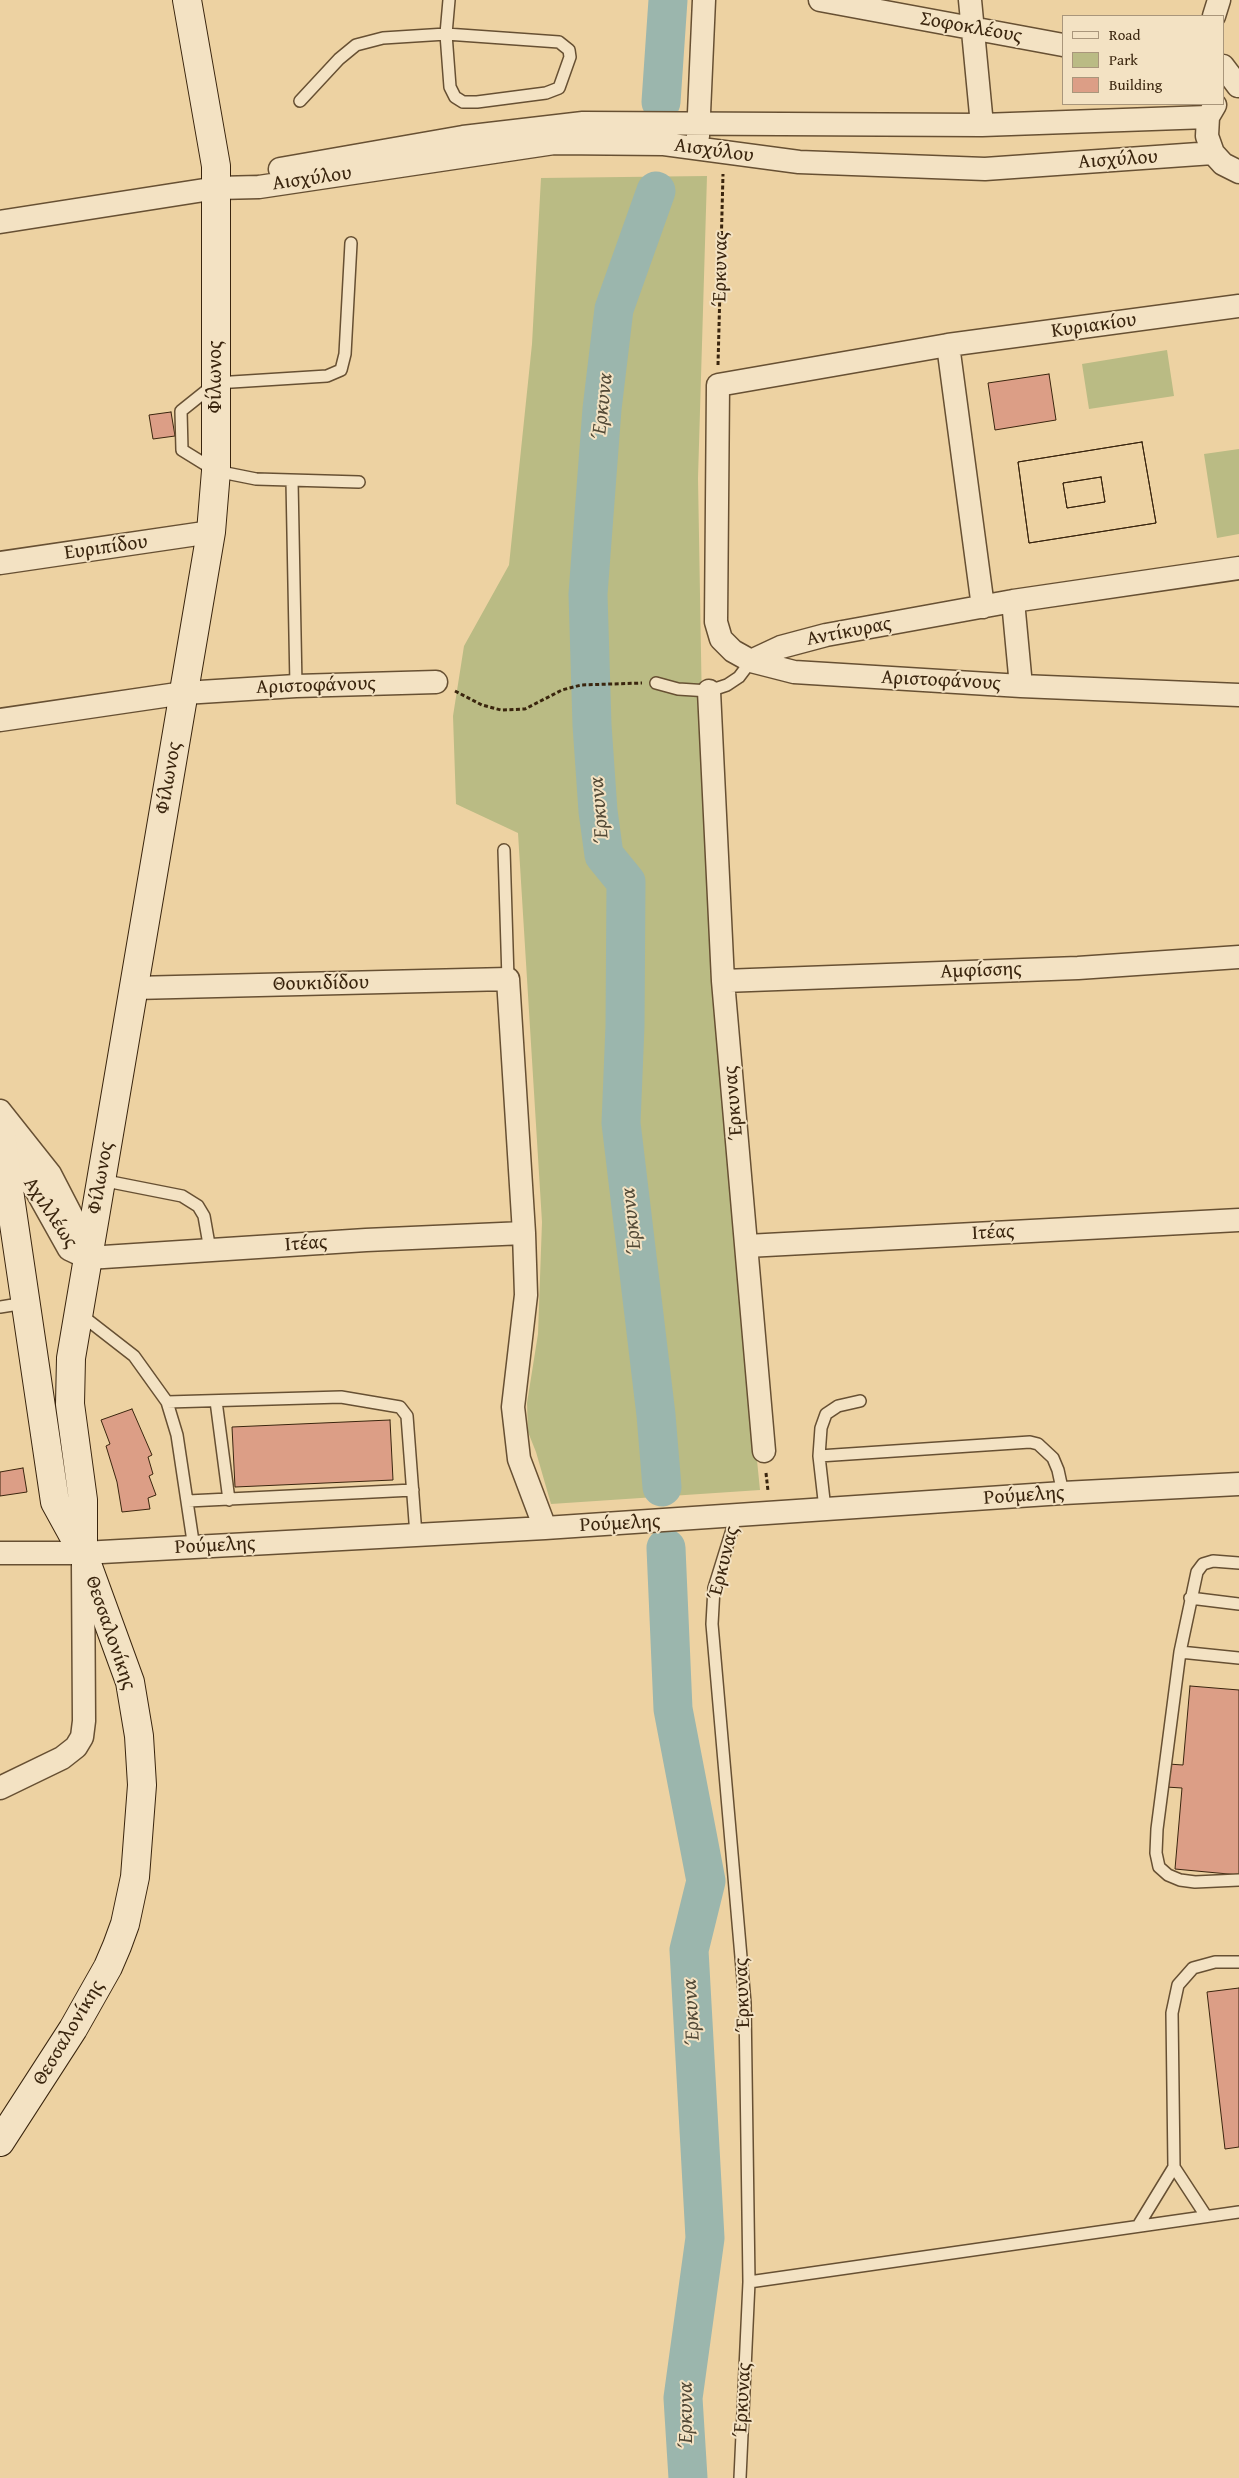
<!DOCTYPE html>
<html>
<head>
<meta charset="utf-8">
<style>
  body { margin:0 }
  #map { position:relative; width:1239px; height:2478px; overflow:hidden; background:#edd2a2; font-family:"Gentium Book Plus",serif }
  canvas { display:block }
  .legend { position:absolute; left:1062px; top:15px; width:162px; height:90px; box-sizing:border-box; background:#f3e2c3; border:1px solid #a9967b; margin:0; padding:6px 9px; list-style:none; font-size:15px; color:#3a250e }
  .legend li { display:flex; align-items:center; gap:10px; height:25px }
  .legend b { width:25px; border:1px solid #a9967b }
</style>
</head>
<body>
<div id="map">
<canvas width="1239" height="2478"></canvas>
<ul class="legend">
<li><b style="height:6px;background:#f3e2c3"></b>Road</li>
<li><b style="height:14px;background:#babb84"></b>Park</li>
<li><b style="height:14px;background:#dc9e86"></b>Building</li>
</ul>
</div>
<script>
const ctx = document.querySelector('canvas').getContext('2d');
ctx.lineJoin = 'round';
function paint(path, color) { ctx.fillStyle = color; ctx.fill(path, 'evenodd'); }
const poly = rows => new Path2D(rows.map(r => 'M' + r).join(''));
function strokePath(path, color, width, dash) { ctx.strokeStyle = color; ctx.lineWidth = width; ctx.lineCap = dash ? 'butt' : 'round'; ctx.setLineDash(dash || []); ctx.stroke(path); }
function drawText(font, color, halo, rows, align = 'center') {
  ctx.font = font + ' "Gentium Book Plus",serif'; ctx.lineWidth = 4; ctx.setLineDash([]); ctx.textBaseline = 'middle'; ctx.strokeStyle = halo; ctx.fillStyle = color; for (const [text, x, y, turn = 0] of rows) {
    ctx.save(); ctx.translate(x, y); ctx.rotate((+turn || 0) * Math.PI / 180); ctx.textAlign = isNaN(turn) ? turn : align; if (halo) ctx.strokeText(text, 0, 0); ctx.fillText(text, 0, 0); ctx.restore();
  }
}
const green = poly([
  [707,176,698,478,703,769,734,1231,760,1490,551,1504,536,1452,528,1432,527,1403,538,1334,542,1222,518,833,456,804,453,716,464,646,509,565,532,344,541,178],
  [1167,350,1174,396,1089,409,1082,364],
  [1239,449,1239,534,1217,538,1204,454]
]);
const river = poly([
  [661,102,668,0],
  [656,191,614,309,602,409,588,594,592,725,598,811,604,855,626,882,625,1026,621,1123,656,1415,662,1487],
  [666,1548,673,1709,706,1881,689,1950,705,2238,683,2398,688,2478]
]);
const building = poly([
  [1049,374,1056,420,995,430,988,383,1049,374],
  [171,412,175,436,153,439,149,415,171,412],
  [1142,442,1156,523,1029,543,1018,462,1142,442],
  [1101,477,1105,502,1067,508,1063,483,1101,477],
  [1142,442,1156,523,1029,543,1018,462,1142,442],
  [1101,477,1105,502,1067,508,1063,483,1101,477],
  [132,1409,152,1455,148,1457,153,1474,149,1476,156,1495,148,1498,150,1509,122,1512,117,1482,106,1446,110,1444,101,1420,132,1409],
  [390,1420,393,1480,235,1487,232,1427,390,1420],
  [23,1468,27,1492,0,1496,0,1472,23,1468],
  [1190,1686,1239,1690,1239,1875,1175,1869,1182,1788,1166,1787,1168,1764,1183,1765,1190,1686],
  [1239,1988,1239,2147,1225,2149,1207,1992,1239,1988]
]);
const path = poly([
  [718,365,723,174],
  [455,691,482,705,501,710,525,709,562,690,581,685,642,683],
  [766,1473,768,1491]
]);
const lane = poly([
  [300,101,339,59,356,45,383,38,446,34,559,42,569,50,570,57,559,88,546,93,477,102,463,102,455,97,450,87,446,34,449,0],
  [351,243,345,354,341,370,327,376,216,383,181,411,182,450,216,471,256,479,359,482],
  [292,481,296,686],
  [656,683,678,689,709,691,727,685,739,677,751,661],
  [504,850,508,979],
  [101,1180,182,1196,198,1206,204,1216,210,1250],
  [0,1307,25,1303],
  [80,1314,134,1356,167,1402,177,1435,194,1548],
  [216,1401,229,1500],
  [167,1402,341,1397,400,1407,407,1416,416,1535],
  [819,1456,1030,1442,1038,1444,1053,1458,1058,1470,1063,1493],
  [188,1501,413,1490],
  [825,1509,819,1456,821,1428,826,1414,838,1406,860,1401],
  [736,1517,714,1588,712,1624,745,2003,749,2282,740,2478],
  [1190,1598,1239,1604],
  [1180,1652,1197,1572,1203,1564,1213,1561,1239,1563],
  [1239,1658,1180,1652,1157,1829,1156,1853,1159,1867,1168,1875,1180,1880,1195,1882,1239,1880],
  [1174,2167,1206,2216],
  [1138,2226,1174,2167,1172,2013,1178,1985,1193,1968,1215,1962,1239,1962],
  [749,2282,1239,2212]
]);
const street = poly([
  [820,0,1063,45],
  [970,0,982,125],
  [1214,16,1219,0],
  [1223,66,1238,86],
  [1215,105,1208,117,1207,136,1213,153,1223,164,1239,172],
  [698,136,704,0],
  [280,169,463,137,583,123,982,125,1208,117],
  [0,222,217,188,259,187,554,143,664,144,799,162,985,169,1213,153],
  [1239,306,948,345,718,385,716,622,721,639,733,651,751,661,794,672,1021,686,1239,695],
  [948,345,983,607],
  [0,563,211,532],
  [1013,601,1021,686],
  [751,661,781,647,826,635,1013,601,1239,568],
  [709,691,723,981,764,1451],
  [0,720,184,693,296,686,436,682],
  [723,981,1078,968,1239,957],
  [134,988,508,979,524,1233,526,1295,513,1407,519,1459,545,1528],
  [0,1111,50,1174,81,1234,87,1257],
  [1,1147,36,1190,69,1249,88,1258,366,1240,524,1233],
  [747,1246,1239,1220],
  [0,1553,83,1553,545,1528,1063,1493,1239,1484],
  [0,1788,62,1758,76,1747,82,1737,84,1721,83,1564]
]);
const secondary = poly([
  [0,1129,55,1502,83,1553,130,1682,139,1736,142,1785,135,1877,125,1924,117,1946,108,1967,73,2029,0,2142],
  [83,1553,83,1500,70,1404,71,1358,211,532,216,471,216,166,187,0]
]);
const streetNames = [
  ["Σοφοκλέους",971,28,10],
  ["Αισχύλου",714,151,8],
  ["Αισχύλου",1118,160,-4],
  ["Αισχύλου",312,179,-8],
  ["Έρκυνας",721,269,-89],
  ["Κυριακίου",1094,326,-8],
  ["Φίλωνος",216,377,-90],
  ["Ευριπίδου",106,548,-8],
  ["Αντίκυρας",849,632,-11],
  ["Αριστοφάνους",941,681,3],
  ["Αριστοφάνους",316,686,-2],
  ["Φίλωνος",169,778,-80],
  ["Αμφίσσης",981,971,-2],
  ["Θουκιδίδου",321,984,-1],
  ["Έρκυνας",734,1103,-95],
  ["Φίλωνος",101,1178,-80],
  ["Αχιλλέως",50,1213,56],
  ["Ιτέας",993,1233,-3],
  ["Ιτέας",306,1244,-4],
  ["Ρούμελης",1024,1496,-4],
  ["Ρούμελης",620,1524,-3],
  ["Ρούμελης",215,1546,-3],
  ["Έρκυνας",724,1563,-76],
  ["Θεσσαλονίκης",110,1633,71],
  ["Έρκυνας",743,1995,-92],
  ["Θεσσαλονίκης",69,2033,-59],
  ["Έρκυνας",743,2400,-87]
];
const waterNames = [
  ["Έρκυνα",603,406,-84],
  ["Έρκυνα",600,810,-95],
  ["Έρκυνα",632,1221,-96],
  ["Έρκυνα",692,2012,-93],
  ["Έρκυνα",687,2415,-90]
];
paint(green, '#babb84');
strokePath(river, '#9bb6ad', 39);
paint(building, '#dc9e86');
strokePath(building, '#3a250e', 1);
strokePath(lane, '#675033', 14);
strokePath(street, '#675033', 25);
strokePath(secondary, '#3a250e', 30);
strokePath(path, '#3a250e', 3, [4, 2.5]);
strokePath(lane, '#f3e2c3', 11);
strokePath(street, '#f3e2c3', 22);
strokePath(secondary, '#f3e2c3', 28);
drawText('20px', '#3a250e', '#f3e2c3', streetNames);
drawText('italic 21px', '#524936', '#f3e2c3', waterNames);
</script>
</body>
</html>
